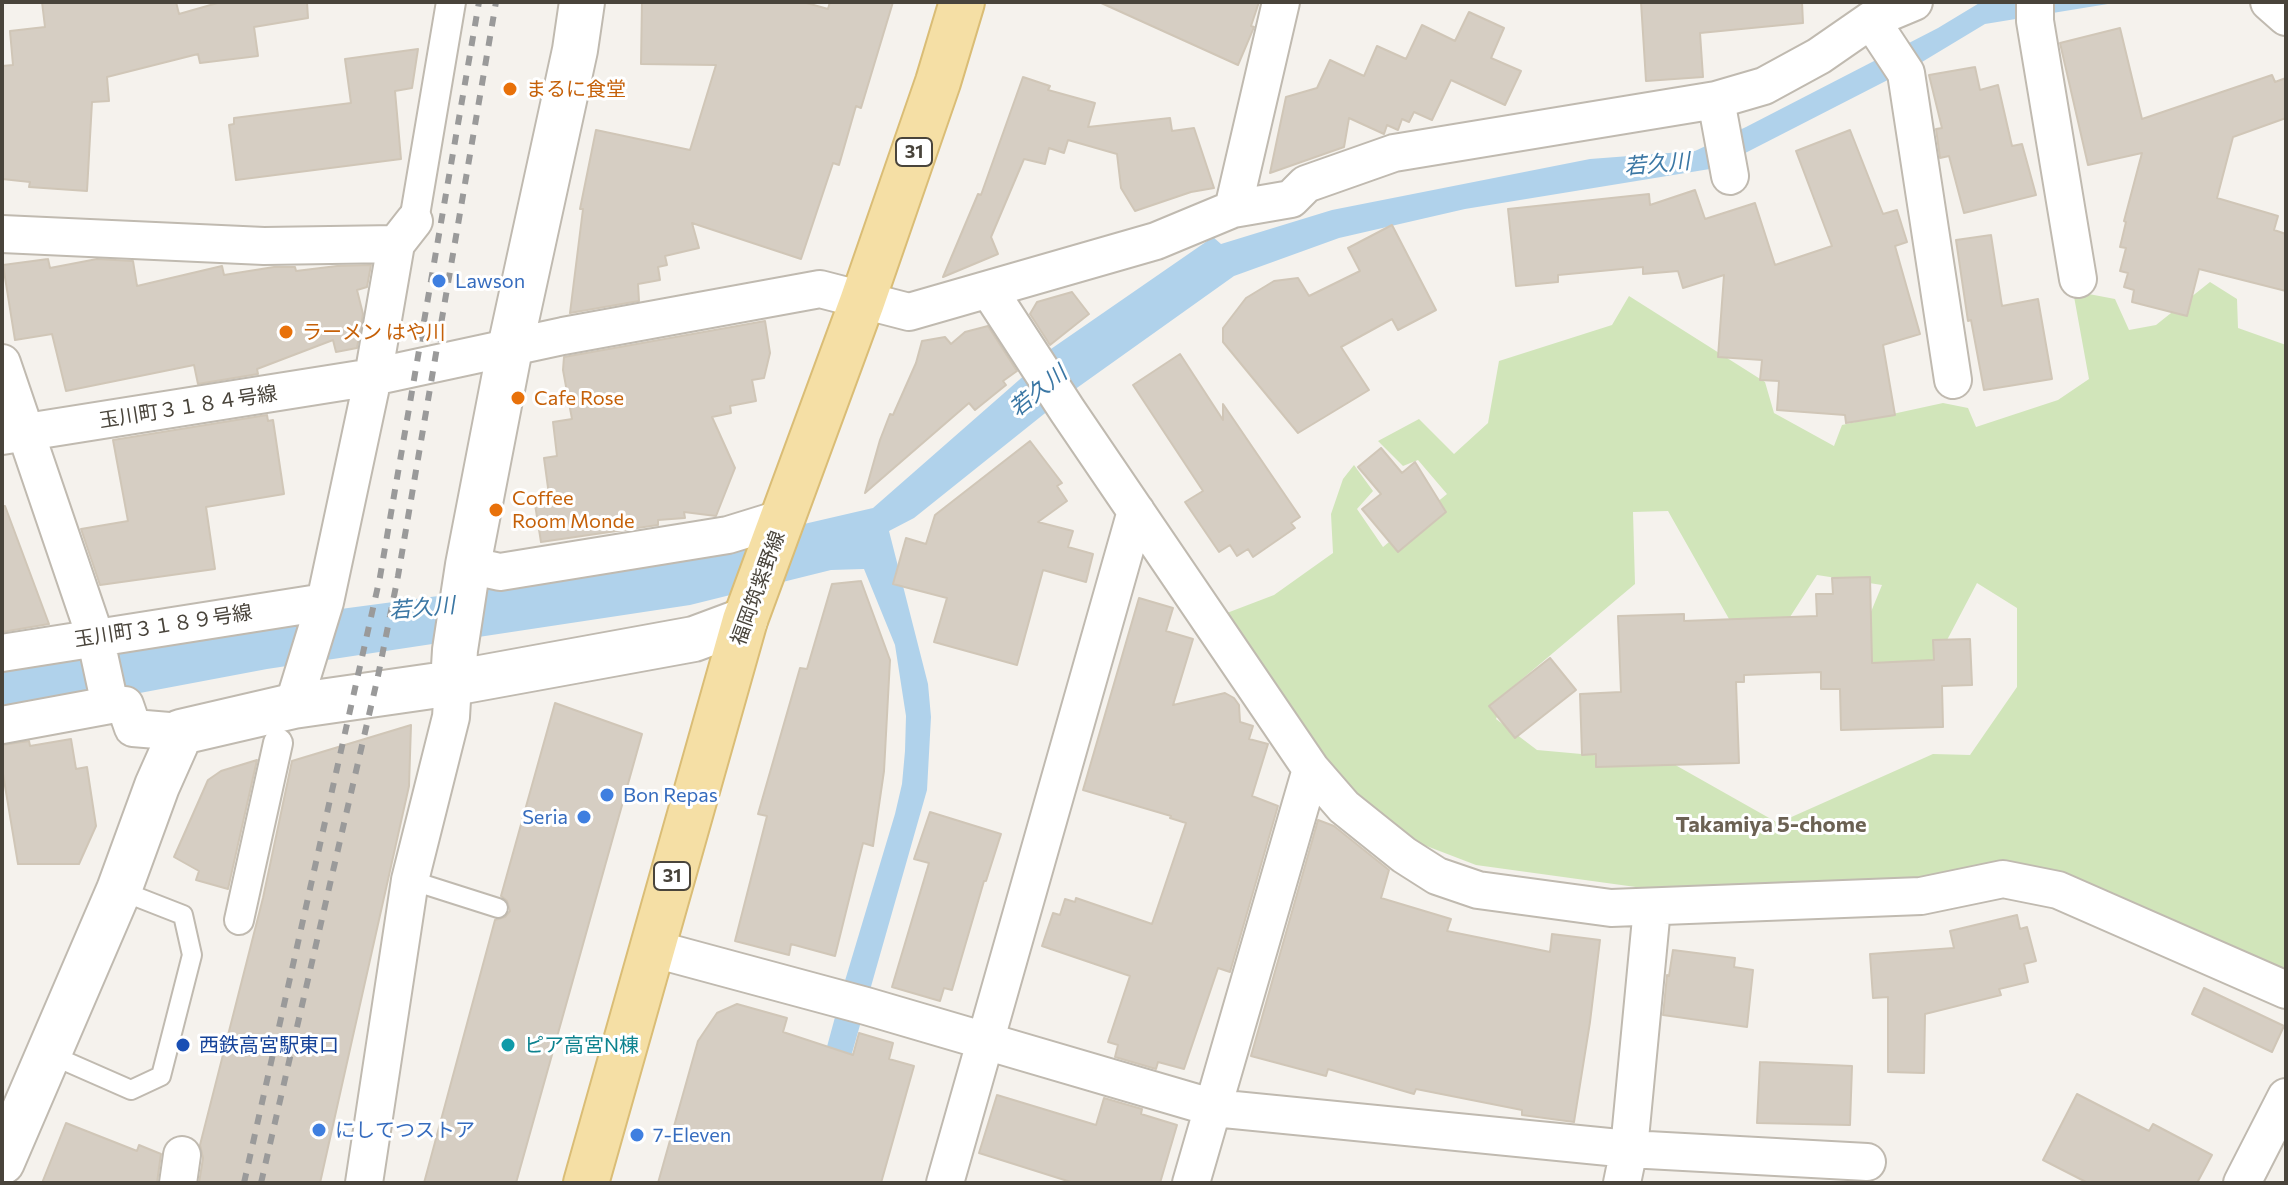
<!DOCTYPE html>
<html>
<head>
<meta charset="utf-8">
<style>
  body { margin:0 }
  #map { position:relative; width:2288px; height:1185px; overflow:hidden; background:#f5f2ed; font-family:Commissioner,sans-serif }
  canvas { display:block }
  .frame { position:absolute; inset:0; border:4px solid #49443b; pointer-events:none }
</style>
</head>
<body>
<div id="map">
<canvas width="2288" height="1185"></canvas>
<div class="frame"></div>
</div>
<script>
const ctx = document.querySelector('canvas').getContext('2d');
ctx.lineJoin = 'round';
function paint(path, color) { ctx.fillStyle = color; ctx.fill(path, 'evenodd'); }
const poly = rows => new Path2D(rows.map(r => 'M' + r).join(''));
function strokePath(path, color, width, dash) { ctx.strokeStyle = color; ctx.lineWidth = width; ctx.lineCap = dash ? 'butt' : 'round'; ctx.setLineDash(dash || []); ctx.stroke(path); }
function drawText(font, color, halo, rows, align = 'center') {
  ctx.font = font + ' Commissioner,"Noto Sans JP",sans-serif'; ctx.lineWidth = 6; ctx.setLineDash([]); ctx.textBaseline = 'middle'; ctx.strokeStyle = halo; ctx.fillStyle = color; for (const [text, x, y, turn = 0] of rows) {
    ctx.save(); ctx.translate(x, y); ctx.rotate((+turn || 0) * Math.PI / 180); ctx.textAlign = isNaN(turn) ? turn : align; if (halo) ctx.strokeText(text, 0, 0); ctx.fillText(text, 0, 0); ctx.restore();
  }
}
const green = poly([
  [2210,282,2237,299,2238,328,2286,345,2286,969,2060,877,1918,885,1643,888,1476,865,1403,837,1320,765,1219,616,1274,595,1333,553,1331,514,1343,479,1354,465,1373,491,1357,509,1383,547,1447,494,1418,460,1403,466,1378,441,1419,419,1454,454,1488,423,1499,361,1612,325,1629,296,1765,382,1774,413,1834,446,1842,425,1943,403,1968,408,1976,427,2058,400,2089,379,2073,291,2115,299,2129,330,2156,325],
  [1668,511,1733,626,1790,617,1817,575,1882,585,1848,668,1936,661,1977,583,2017,608,2017,687,1970,755,1933,754,1778,823,1670,762,1537,750,1496,719,1509,690,1635,584,1633,512]
]);
const water = poly([
  [1981,2,2120,2,1985,24,1917,65,1716,168,1465,209,1339,238,1234,276,1074,390,914,518,889,531,928,684,931,717,927,790,815,1183,790,1183,844,984,895,814,902,784,905,751,906,716,895,645,864,569,831,570,690,605,267,669,2,719,2,664,288,616,491,589,628,559,709,546,873,508,1027,373,1048,351,1213,237,1221,244,1332,210,1590,159,1695,151,1746,127,1938,28]
]);
const building = poly([
  [42,2,176,2,179,14,221,2,307,2,308,18,254,27,258,56,200,63,198,54,107,77,109,101,92,102,87,191,29,187,30,182,2,179,2,66,13,65,10,31,45,27,42,2],
  [642,2,803,2,828,9,830,2,893,2,861,108,856,106,839,165,833,163,801,259,692,223,699,248,665,256,667,265,658,267,660,280,638,284,639,301,570,313,583,209,580,209,596,130,690,150,716,65,641,64,642,2],
  [1099,2,1259,2,1251,26,1254,27,1252,32,1238,65,1099,2],
  [1641,2,1802,2,1803,23,1700,33,1703,77,1646,81,1641,2],
  [1469,12,1504,28,1491,58,1521,71,1505,105,1451,80,1432,120,1414,112,1409,122,1402,119,1398,130,1387,125,1384,134,1349,118,1344,147,1270,173,1286,97,1317,88,1330,60,1364,76,1377,46,1406,59,1422,25,1455,41,1469,12],
  [2120,28,2142,119,2272,75,2275,82,2286,78,2286,118,2233,137,2217,198,2278,216,2274,230,2286,234,2286,291,2199,269,2187,316,2132,302,2134,290,2124,287,2128,273,2120,271,2126,248,2120,247,2126,222,2124,221,2142,153,2088,165,2060,43,2120,28],
  [418,49,412,88,395,91,401,159,236,180,229,125,234,124,234,118,351,103,345,59,418,49],
  [1975,67,1980,90,1998,85,2012,146,2022,144,2036,195,1964,213,1949,156,1940,158,1936,129,1942,128,1929,75,1975,67],
  [1023,77,1050,86,1048,90,1095,103,1088,127,1170,118,1172,131,1194,128,1214,188,1191,192,1135,211,1121,188,1117,154,1068,140,1064,153,1049,148,1045,164,1024,159,991,237,998,254,943,277,978,194,981,195,1023,77],
  [1850,130,1883,214,1897,210,1907,242,1895,246,1920,334,1883,345,1895,415,1846,423,1845,415,1777,410,1779,381,1760,380,1762,360,1718,357,1724,275,1683,288,1678,271,1643,274,1643,267,1558,275,1558,282,1516,286,1508,209,1649,194,1650,205,1695,190,1705,219,1755,203,1775,265,1832,246,1796,151,1850,130],
  [1392,225,1436,310,1398,330,1392,319,1341,347,1369,390,1298,433,1223,342,1223,328,1246,298,1274,281,1298,278,1309,296,1360,271,1348,248,1392,225],
  [1991,235,2002,306,2038,299,2052,379,1984,390,1971,320,1968,321,1956,240,1991,235],
  [48,259,50,268,97,259,133,261,137,286,222,266,224,275,274,267,295,267,296,271,337,266,371,265,367,287,357,290,363,314,357,348,336,352,333,340,257,369,258,374,198,384,194,365,66,391,52,334,15,340,3,265,48,259],
  [1072,292,1089,314,1050,345,1030,314,1037,302,1072,292],
  [765,321,770,353,764,378,752,380,756,401,730,406,731,413,712,417,735,468,716,516,684,512,685,518,658,520,658,525,541,542,534,498,549,495,544,458,557,456,553,422,572,419,563,370,564,357,765,321],
  [988,326,1017,371,1003,381,1006,385,975,410,969,403,865,493,880,440,890,414,893,415,916,363,922,341,945,337,951,344,965,332,988,326],
  [1180,354,1223,420,1223,404,1300,517,1291,523,1295,528,1253,557,1248,549,1237,556,1230,545,1219,552,1185,502,1203,491,1133,385,1180,354],
  [267,415,268,421,273,420,284,494,206,507,215,569,100,585,81,529,128,521,113,440,267,415],
  [1030,441,1062,483,1057,486,1067,501,1038,522,1073,531,1068,547,1093,554,1086,582,1043,570,1017,665,934,642,947,598,893,584,906,538,926,544,935,515,1030,441],
  [1381,448,1402,473,1415,462,1446,512,1398,552,1362,509,1381,494,1358,467,1381,448],
  [2,506,5,506,49,624,2,632,2,506],
  [1870,577,1872,663,1934,660,1933,640,1970,639,1972,685,1942,686,1943,727,1841,730,1840,689,1821,689,1821,672,1744,675,1744,682,1736,682,1739,763,1596,767,1596,754,1582,755,1580,694,1621,692,1618,616,1684,614,1684,621,1817,616,1816,594,1833,594,1832,578,1870,577],
  [861,581,890,660,884,771,873,846,863,843,835,956,791,944,789,955,735,941,767,816,758,814,800,668,807,669,832,584,861,581],
  [1139,598,1173,608,1166,631,1193,639,1173,705,1225,693,1234,698,1239,705,1240,722,1253,726,1249,739,1268,744,1252,796,1278,806,1230,972,1218,968,1184,1069,1158,1062,1156,1069,1115,1057,1118,1045,1108,1042,1130,976,1042,946,1053,913,1060,915,1065,899,1075,902,1076,898,1152,924,1186,823,1170,818,1171,816,1083,790,1139,598],
  [1550,658,1576,690,1515,738,1489,706,1550,658],
  [555,703,642,734,516,1183,424,1183,495,920,505,917,510,911,507,901,501,896,555,703],
  [411,725,409,786,320,1183,199,1183,203,1158,200,1145,263,898,292,761,411,725],
  [71,739,76,769,87,767,96,826,79,864,18,864,2,768,2,745,29,741,30,746,71,739],
  [257,760,228,889,196,880,199,871,174,857,208,780,221,771,257,760],
  [930,812,1001,834,986,881,984,881,952,990,944,988,940,1001,892,987,929,863,914,859,930,812],
  [1318,820,1334,826,1389,870,1381,898,1451,919,1447,931,1550,952,1552,934,1600,940,1590,1022,1574,1122,1522,1115,1522,1110,1416,1089,1414,1094,1328,1069,1326,1076,1251,1056,1318,820],
  [2017,915,2020,929,2027,927,2036,961,2024,964,2028,982,1999,989,2001,995,1925,1014,1924,1073,1888,1072,1888,997,1873,998,1870,954,1954,948,1950,931,2017,915],
  [1673,950,1735,958,1734,967,1753,970,1747,1027,1663,1015,1667,975,1669,976,1673,950],
  [2204,988,2284,1026,2272,1052,2192,1014,2204,988],
  [737,1004,787,1018,783,1032,853,1055,859,1033,893,1043,889,1059,914,1066,881,1183,658,1183,698,1041,717,1013,737,1004],
  [1760,1062,1852,1066,1850,1125,1757,1123,1760,1062],
  [2077,1094,2149,1131,2153,1124,2212,1155,2197,1183,2088,1183,2043,1160,2077,1094],
  [997,1095,1096,1125,1104,1098,1142,1109,1141,1114,1177,1125,1160,1183,1074,1183,979,1153,997,1095],
  [66,1123,137,1151,139,1145,161,1154,157,1183,42,1183,66,1123]
]);
const service = poly([
  [410,880,498,908],
  [49,1054,131,1090,161,1076,192,955,183,915,119,890]
]);
const pedestrian = poly([
  [414,221,451,2],
  [239,920,278,743]
]);
const minor = poly([
  [2035,2,2035,21,2078,279],
  [2269,2,2286,17],
  [1871,20,1906,73,1953,380],
  [1716,100,1730,176],
  [1233,209,1281,2],
  [2,234,264,246,396,244],
  [989,290,1067,410,1311,769,1344,807,1404,855,1437,876,1478,890,1611,908,1921,896,2003,879,2058,890,2286,990],
  [2,363,95,636,110,705],
  [2,436,373,377,563,336,820,289,909,312,1156,241,1233,209,1291,199,1306,184,1394,153,1716,100,1764,86,1819,56,1871,20,1914,2],
  [468,565,500,572,728,535,783,518],
  [2,653,325,602],
  [293,706,325,602,373,377,396,244,414,221],
  [2,725,110,705,125,705,133,728,181,732],
  [651,948,866,1006,1214,1108,1629,1149,1867,1162],
  [178,1183,182,1155],
  [364,1183,410,880,451,717,453,683],
  [945,1183,1136,511],
  [1191,1183,1311,769],
  [1622,1183,1629,1149,1652,908],
  [2242,1183,2286,1097]
]);
const tertiary = poly([
  [453,683,455,650,468,565,510,348,575,50,582,2],
  [2,1162,119,890,157,786,181,732,293,706,453,683,694,639,745,620]
]);
const primary = poly([
  [586,1183,745,620,862,302,938,82,962,2]
]);
const rail = poly([
  [244,1183,380,577,479,2],
  [261,1183,378,676,398,576,496,2]
]);
const markers = [
  [510,89,8,"#e8710a"],
  [439,281,8,"#3f7fe0"],
  [286,332,8,"#e8710a"],
  [518,398,8,"#e8710a"],
  [496,510,8,"#e8710a"],
  [607,795,8,"#3f7fe0"],
  [584,817,8,"#3f7fe0"],
  [183,1045,8,"#1a4fb4"],
  [508,1045,8,"#0f9aa8"],
  [319,1130,8,"#3f7fe0"],
  [637,1135,8,"#3f7fe0"]
];
const shields = [
  [914,152,36],
  [672,876,36]
];
const shieldNames = [
  ["31",914,152],
  ["31",672,876]
];
const foodNames = [
  ["まるに食堂",526,89],
  ["ラーメン はや川",302,332],
  ["Cafe Rose",534,398],
  ["Coffee",512,498],
  ["Room Monde",512,521]
];
const shopNames = [
  ["Lawson",455,281],
  ["Bon Repas",623,795],
  ["Seria",568,817,"right"],
  ["にしてつストア",335,1130],
  ["7-Eleven",653,1135]
];
const streetNames = [
  ["玉川町３１８４号線",188,407,-9],
  ["福岡筑紫野線",758,588,-70],
  ["玉川町３１８９号線",163,626,-9]
];
const transitNames = [
  ["西鉄高宮駅東口",199,1045]
];
const cultureNames = [
  ["ピア高宮N棟",524,1045]
];
const waterNames = [
  ["若久川",1657,164,-5],
  ["若久川",1038,391,-39],
  ["若久川",422,608,-5]
];
const neighbourhoodNames = [
  ["Takamiya 5-chome",1771,825]
];
paint(green, '#d1e5ba');
paint(water, '#b0d2eb');
paint(building, '#d6cec3');
strokePath(building, '#d0c6b7', 2);
strokePath(service, '#c0bab0', 22);
strokePath(pedestrian, '#c0bab0', 32);
strokePath(minor, '#c0bab0', 40);
strokePath(tertiary, '#c0bab0', 48);
strokePath(primary, '#dabd76', 48);
strokePath(service, '#fff', 18);
strokePath(pedestrian, '#fff', 28);
strokePath(minor, '#fff', 36);
strokePath(tertiary, '#fff', 44);
strokePath(primary, '#f5dfa5', 44);
strokePath(rail, '#9a9a9a', 6, [10, 10]);
for (const [x, y, r, color] of markers) { const dot = new Path2D(); dot.arc(x, y, r, 0, 2 * Math.PI); ctx.fillStyle = color; ctx.fill(dot); strokePath(dot, '#fff', 3); }
for (const [x, y, w] of shields) { const box = new Path2D(); box.roundRect(x - w / 2, y - 14, w, 28, 6); ctx.fillStyle = '#fff'; ctx.fill(box); strokePath(box, '#49443b', 2); }
drawText('bold 18px', '#49443b', null, shieldNames);
drawText('20px', '#c56008', '#fff', foodNames, 'left');
drawText('20px', '#366cbe', '#fff', shopNames, 'left');
drawText('20px', '#49443b', '#fff', streetNames);
drawText('20px', '#164399', '#fff', transitNames, 'left');
drawText('20px', '#0d838f', '#fff', cultureNames, 'left');
drawText('italic 22px', '#3b77a4', '#fff', waterNames);
drawText('bold 22px', '#6b6153', '#fff', neighbourhoodNames);
</script>
</body>
</html>
